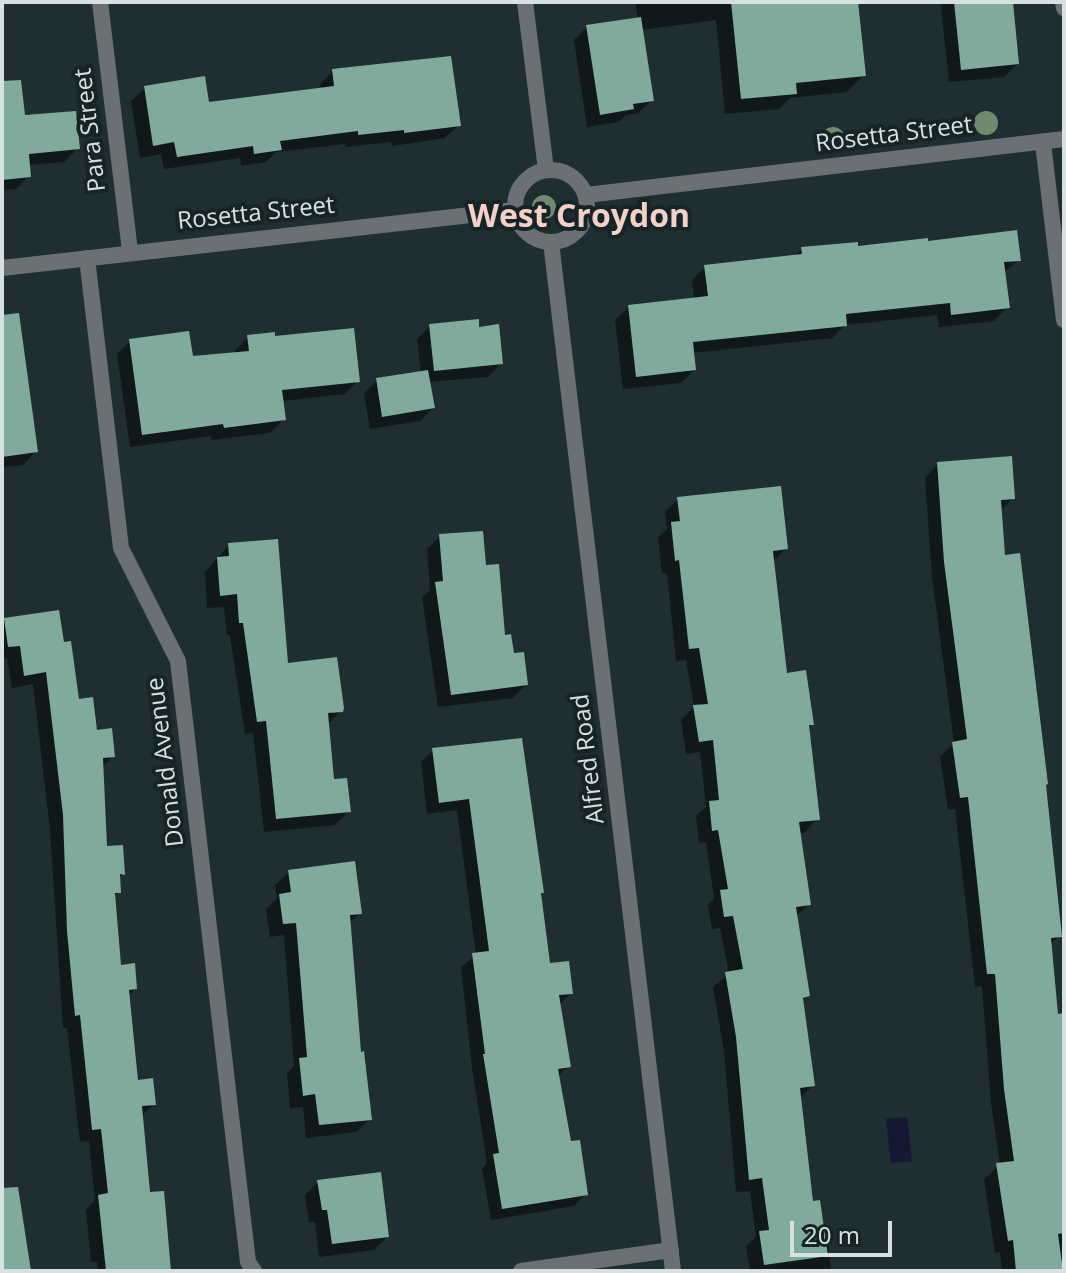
<!DOCTYPE html>
<html>
<head>
<meta charset="utf-8">
<style>
  body { margin:0 }
  #map { position:relative; width:1066px; height:1273px; overflow:hidden; background:#1f2e30; font-family:"Open Sans",sans-serif }
  canvas { display:block }
  .frame { position:absolute; inset:0; border:4px solid #d8e1e2; pointer-events:none }
  .scale { position:absolute; left:790px; top:1221px; width:102px; height:36px; box-sizing:border-box; border:4px solid #d8e1e2; border-top:0; padding-left:10px; font-size:24px; line-height:28px; white-space:nowrap; color:#d8e1e2; -webkit-text-stroke:6px #162426; paint-order:stroke }
</style>
</head>
<body>
<div id="map">
<canvas width="1066" height="1273"></canvas>
<div class="frame"></div>
<div class="scale">20 m</div>
</div>
<script>
const ctx = document.querySelector('canvas').getContext('2d');
ctx.lineJoin = 'round';
function paint(path, color) { ctx.fillStyle = color; ctx.fill(path, 'evenodd'); }
const poly = rows => new Path2D(rows.map(r => 'M' + r).join(''));
function strokePath(path, color, width, dash) { ctx.strokeStyle = color; ctx.lineWidth = width; ctx.lineCap = dash ? 'butt' : 'round'; ctx.setLineDash(dash || []); ctx.stroke(path); }
function drawText(font, color, halo, rows, align = 'center') {
  ctx.font = font + ' "Open Sans",sans-serif'; ctx.lineWidth = 8; ctx.setLineDash([]); ctx.textBaseline = 'middle'; ctx.strokeStyle = halo; ctx.fillStyle = color; for (const [text, x, y, turn = 0] of rows) {
    ctx.save(); ctx.translate(x, y); ctx.rotate((+turn || 0) * Math.PI / 180); ctx.textAlign = isNaN(turn) ? turn : align; if (halo) ctx.strokeText(text, 0, 0); ctx.fillText(text, 0, 0); ctx.restore();
  }
}
const water = poly([
  [907,1117,912,1161,891,1163,886,1119]
]);
const shadow = poly([
  [635,2,856,2,863,76,847,92,790,98,779,109,725,114,716,20,641,30,652,100,638,113,626,115,619,122,587,127,574,40,587,27,638,19],
  [945,2,1011,2,1017,64,1004,77,949,82,941,6],
  [333,71,459,125,445,138,392,146,391,142,346,147,345,144,276,152,266,162,241,166,240,158,164,169,161,154,140,158,131,101,145,88,208,104,321,90,320,84],
  [2,99,22,118,78,148,64,162,28,165,29,176,16,189,2,190],
  [802,249,856,249,1019,260,1003,273,1007,307,994,321,939,327,937,315,845,325,832,338,692,353,694,370,681,383,623,389,615,320,629,307,694,299,692,280,705,267,794,257],
  [430,326,477,329,501,363,488,377,429,382,433,408,420,421,370,429,364,393,377,380,421,373,417,339],
  [248,337,274,338,358,381,345,394,282,401,284,419,270,433,211,440,211,436,130,447,117,354,130,341,191,358,235,354,235,351],
  [2,357,36,451,23,465,2,467],
  [938,464,1013,498,1000,511,1003,557,1044,786,1059,936,1049,946,1057,1016,1064,1015,1064,1271,1002,1271,1000,1252,995,1253,984,1179,1000,1165,991,1103,982,986,975,987,955,809,948,810,940,757,954,743,932,577,925,478],
  [678,499,785,549,772,562,785,675,812,724,807,728,817,819,804,833,798,833,809,904,795,917,808,996,802,1002,813,1085,799,1099,811,1203,824,1245,828,1244,831,1271,750,1271,746,1246,756,1237,750,1191,736,1192,724,1051,713,987,729,974,720,928,712,929,708,905,714,898,706,842,699,843,696,816,706,807,700,752,686,754,681,720,694,707,686,660,676,661,667,573,662,573,658,537,667,529,665,512],
  [440,536,484,567,503,637,526,685,513,698,438,707,422,597,430,590,427,549],
  [229,545,286,665,341,711,327,725,333,781,349,811,335,825,264,832,253,733,245,734,230,635,227,635,224,607,207,608,205,572],
  [5,620,63,644,78,701,113,756,101,768,106,848,123,874,118,879,119,892,114,897,119,967,135,989,128,996,136,1082,154,1104,141,1116,148,1194,169,1271,98,1271,97,1262,91,1262,86,1210,95,1200,89,1141,80,1142,67,1028,63,1028,50,830,33,684,12,688,7,658,2,659,2,623],
  [433,750,542,892,540,895,548,966,571,993,559,1005,568,1066,557,1077,569,1144,586,1194,574,1206,491,1220,482,1168,487,1163,472,1068,461,967,476,955,457,810,427,814,421,762],
  [289,872,360,913,348,924,359,1054,370,1119,356,1132,306,1138,303,1107,290,1108,287,1073,294,1066,284,935,270,937,266,909,277,898,275,885],
  [318,1182,387,1237,374,1250,319,1257,315,1222,309,1222,305,1195]
]);
const building = poly([
  [731,2,858,2,866,76,796,83,797,94,741,99],
  [954,2,1013,2,1019,64,961,70],
  [641,17,654,101,633,104,634,109,600,115,586,25],
  [451,56,461,126,404,133,404,130,358,135,358,131,280,141,282,150,254,154,253,146,177,157,174,142,153,146,144,86,205,76,209,102,334,86,332,69],
  [21,80,25,115,76,111,80,149,29,154,31,177,2,180,2,81],
  [1017,230,1021,261,1004,262,1010,308,951,315,950,303,846,314,847,326,693,342,696,370,636,377,628,305,708,296,704,265,802,254,801,247,858,242,858,246,928,238,928,241],
  [19,313,38,452,2,457,2,315],
  [479,319,479,327,499,324,503,364,434,371,429,324],
  [354,328,360,382,282,390,286,420,224,428,223,424,142,435,129,339,189,331,193,356,249,351,247,335,275,332,275,336],
  [428,370,435,408,382,417,376,378],
  [1012,456,1015,499,1001,500,1005,555,1020,553,1048,784,1046,785,1062,937,1051,938,1058,1014,1064,1013,1064,1233,1058,1234,1063,1271,1016,1271,1013,1240,1008,1241,996,1163,1014,1161,1004,1089,995,974,987,974,968,797,960,798,952,742,967,739,944,562,937,462],
  [781,486,788,549,773,551,787,673,806,670,814,725,809,725,820,820,799,822,811,905,796,907,810,996,803,998,815,1086,800,1088,813,1201,820,1200,828,1256,764,1265,759,1231,769,1230,762,1178,749,1180,736,1037,725,972,743,969,733,916,724,917,720,890,728,889,718,830,712,831,709,801,719,800,713,740,699,742,693,705,708,704,699,648,689,649,679,560,675,561,671,522,680,521,677,497],
  [483,531,486,565,499,564,505,635,511,634,514,653,524,652,528,685,451,695,435,582,443,581,439,534],
  [278,539,288,663,337,657,344,708,343,712,328,713,334,779,347,778,351,812,276,819,266,721,257,722,243,623,239,623,237,594,220,596,217,557,229,556,228,543],
  [59,610,64,642,71,641,79,699,93,697,97,730,112,728,115,757,103,758,107,846,123,845,125,875,120,874,121,893,115,893,121,965,135,963,137,989,129,990,138,1080,153,1078,156,1105,142,1106,150,1192,164,1191,171,1271,106,1271,98,1195,108,1193,101,1129,92,1130,80,1015,75,1016,67,931,63,815,46,672,24,676,20,646,8,647,4,618],
  [522,738,544,893,541,893,550,963,569,961,573,994,559,995,571,1067,558,1069,571,1141,580,1140,588,1195,502,1209,493,1154,499,1153,483,1054,485,1054,472,953,489,951,469,799,439,803,432,748],
  [355,861,362,914,350,915,361,1052,364,1051,372,1120,319,1125,315,1094,303,1096,299,1058,307,1057,296,923,283,924,279,894,291,892,288,870],
  [381,1172,389,1237,332,1244,327,1210,322,1210,317,1180],
  [18,1187,31,1271,2,1271,2,1188]
]);
const minor = poly([
  [100,2,130,251],
  [525,2,546,170],
  [1063,2,1064,8],
  [1043,143,1064,320],
  [551,242,673,1271],
  [87,258,121,548,178,661,248,1262,254,1271],
  [521,1271,671,1250]
]);
const tertiary = poly([
  '515 206a36 36 0 1 1 72 0a36 36 0 1 1-72 0Z',
  [586,195,1064,139],
  [2,268,515,210]
]);
const trees = [
  [986,123],
  [833,139],
  [544,207]
];
const streetNames = [
  ["Para Street",91,130,-97],
  ["Rosetta Street",894,135,-7],
  ["Rosetta Street",256,214,-6],
  ["Alfred Road",589,759,-97],
  ["Donald Avenue",166,762,-97]
];
const districtNames = [
  ["West Croydon",579,218]
];
paint(water, '#141832');
paint(shadow, '#0007');
paint(building, '#80aa9b');
strokePath(minor, '#6b7074', 16);
strokePath(tertiary, '#6b7074', 16);
ctx.fillStyle = '#708a6f';
for (const [x, y] of trees) { ctx.beginPath(); ctx.arc(x, y, 12, 0, 2 * Math.PI); ctx.fill(); }
drawText('24px', '#d8e1e2', '#162426', streetNames);
drawText('bold 32px', '#f3d1c9', '#162426', districtNames);
</script>
</body>
</html>
